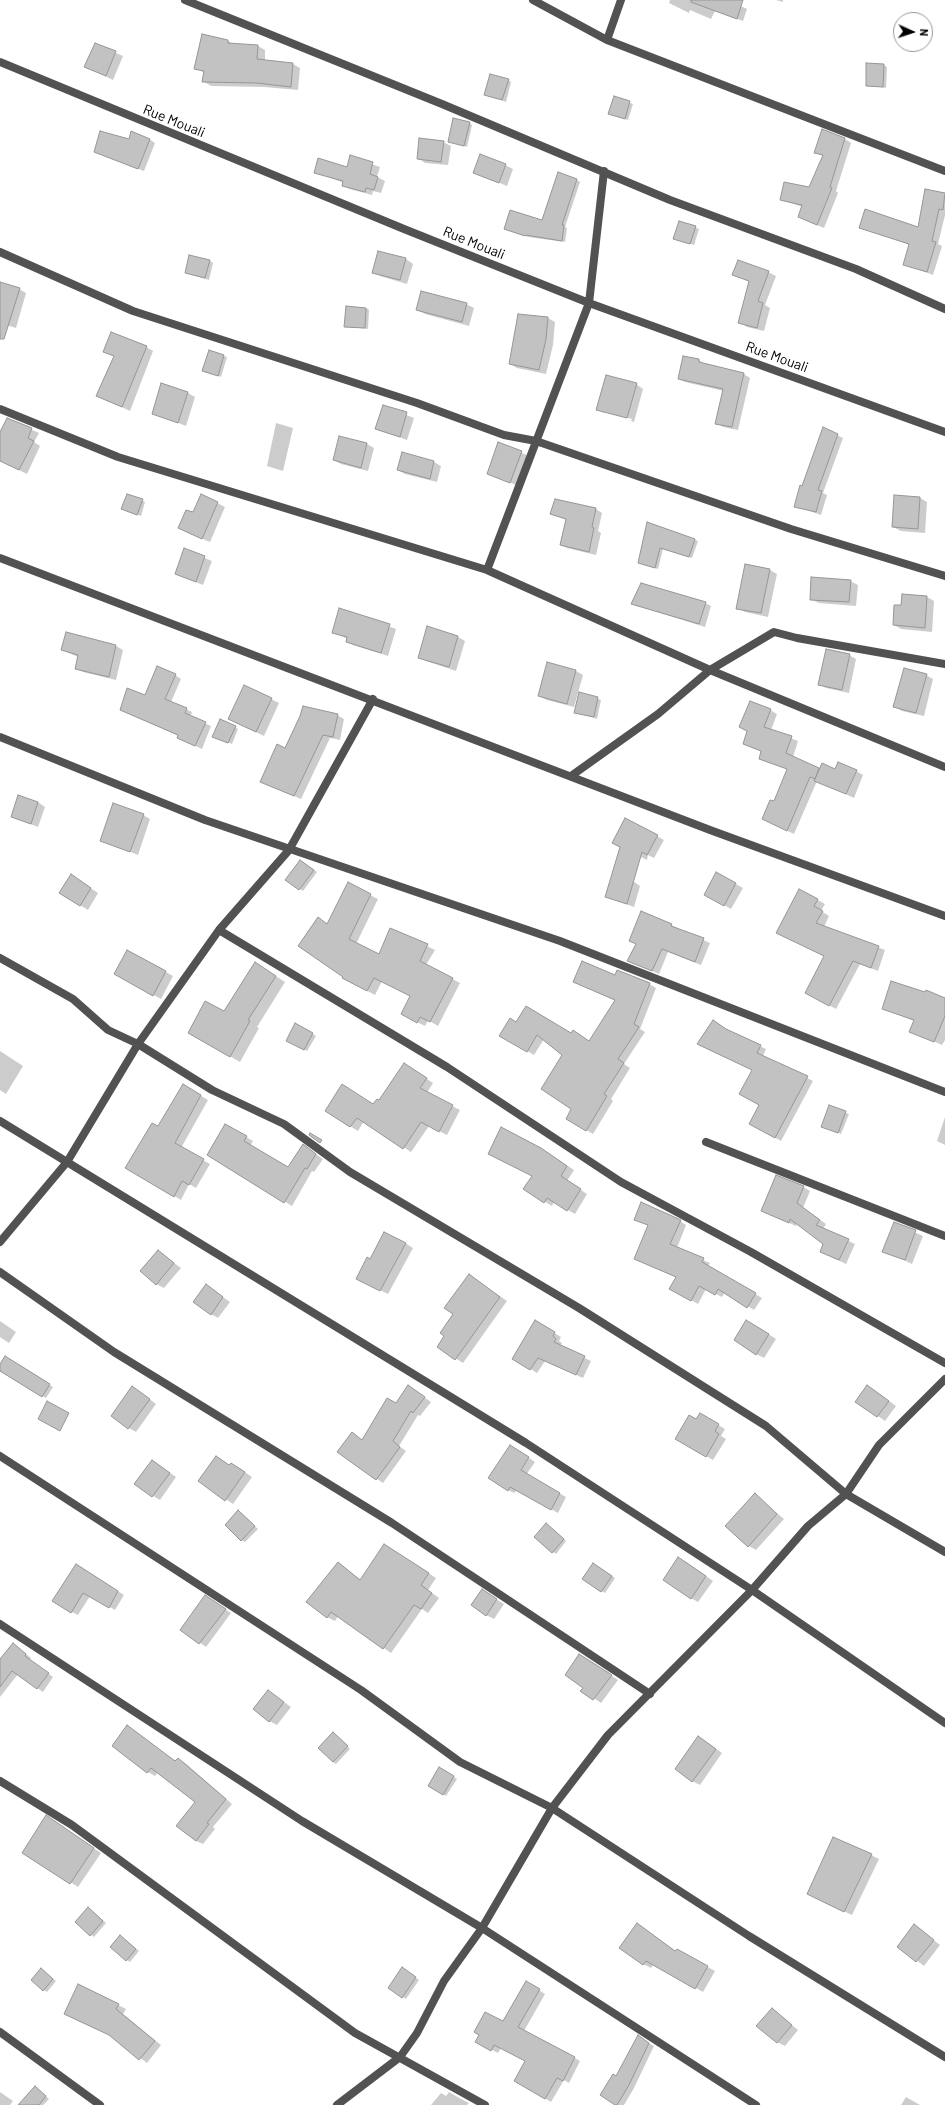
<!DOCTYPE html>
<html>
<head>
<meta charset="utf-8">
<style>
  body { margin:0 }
  #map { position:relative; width:945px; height:2105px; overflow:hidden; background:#fff; font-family:Barlow,sans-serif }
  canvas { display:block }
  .north { position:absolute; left:893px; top:12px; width:40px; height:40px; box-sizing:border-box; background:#fff; border:1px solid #999; border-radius:50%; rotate:93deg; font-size:11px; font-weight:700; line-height:16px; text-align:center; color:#000 }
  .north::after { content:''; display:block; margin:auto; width:14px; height:18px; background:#000; clip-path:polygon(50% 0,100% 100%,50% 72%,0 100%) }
</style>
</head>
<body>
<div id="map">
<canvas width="945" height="2105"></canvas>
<div class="north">N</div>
</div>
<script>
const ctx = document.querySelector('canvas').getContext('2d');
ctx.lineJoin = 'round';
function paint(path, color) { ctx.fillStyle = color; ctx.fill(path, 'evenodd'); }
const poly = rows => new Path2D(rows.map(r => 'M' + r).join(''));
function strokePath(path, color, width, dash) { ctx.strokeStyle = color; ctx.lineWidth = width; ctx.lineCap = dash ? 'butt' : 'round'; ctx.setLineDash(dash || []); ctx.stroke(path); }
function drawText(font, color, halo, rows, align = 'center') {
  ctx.font = font + ' Barlow,sans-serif'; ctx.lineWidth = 3.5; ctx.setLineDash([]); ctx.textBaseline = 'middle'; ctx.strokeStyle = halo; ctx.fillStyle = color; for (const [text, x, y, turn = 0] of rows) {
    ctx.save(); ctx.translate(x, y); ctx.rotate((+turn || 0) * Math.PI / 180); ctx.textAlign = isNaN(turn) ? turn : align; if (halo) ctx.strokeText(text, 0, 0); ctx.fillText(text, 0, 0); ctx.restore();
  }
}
const shadow = poly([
  [670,0,728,0,747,9,743,21,715,11,711,19,690,10,689,13,669,3],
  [776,0,783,0,783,2],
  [202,35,228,41,235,45,258,46,265,50,265,61,293,64,300,68,298,90,264,87,211,86,203,81,205,73,195,68],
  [95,44,123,56,113,80,86,67],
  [884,65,887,67,886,88,867,85],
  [508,80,511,82,506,102,485,94],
  [614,97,633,104,628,120,609,114],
  [469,123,472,125,467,147,449,141],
  [149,139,155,143,144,171,102,155,129,140],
  [845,139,851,143,836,191,838,193,824,228,805,220,803,207,781,200,810,189,823,156,816,152],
  [443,142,451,146,448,165,425,163,418,158],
  [351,157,380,167,377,177,385,181,381,193,373,191,372,195,350,189,343,185,344,183,315,172,348,168],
  [505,165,513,169,507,186,475,173],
  [577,180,580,182,565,227,567,228,565,242,528,237,508,230,542,222],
  [926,190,945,194,945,215,938,244,942,246,933,275,904,264,910,245,861,227,919,228],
  [680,222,699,229,694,245,678,240],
  [379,252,406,259,413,264,407,284,380,276,373,272],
  [210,261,213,263,209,280,186,273],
  [768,272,776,276,765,305,770,308,764,331,747,327,739,322,750,282,734,275],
  [0,284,19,289,26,293,16,328,0,323],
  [466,304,474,308,469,326,425,314,417,310],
  [366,308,369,310,368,329,345,326],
  [548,318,555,322,553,345,546,374,517,368,510,364],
  [146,347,153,351,130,411,98,396,114,356,105,351],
  [209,351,227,357,221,377,207,372],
  [699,360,705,365,744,374,750,378,738,430,723,427,717,423,724,391,685,382,679,379],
  [636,384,643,389,634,422,604,413,597,409],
  [604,411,632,419,631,421,604,413],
  [188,393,195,397,186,426,153,413],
  [384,406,414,418,407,440,376,429],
  [7,419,39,433,34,442,40,446,27,474,0,461,0,435],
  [276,423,293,428,283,471,267,466],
  [824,429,843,438,823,493,827,495,821,515,795,506],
  [499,443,529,456,518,486,488,473],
  [367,444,374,448,368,471,341,464,334,460],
  [402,453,434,462,441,466,437,482,405,474,398,470],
  [201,495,225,507,210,542,186,532],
  [895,496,920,498,927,502,925,533,901,531,893,527],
  [142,500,145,502,141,516,126,511],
  [596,509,602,513,598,531,601,533,596,555,567,548,561,545,566,520,551,513],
  [648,524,698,541,692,558,663,549,658,569,639,563],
  [185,550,212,561,203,585,176,574],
  [770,570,777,574,768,617,745,612,738,608],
  [850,581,858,585,856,606,819,603,811,599],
  [927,597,934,601,932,632,901,629,894,625,902,606],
  [705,603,711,606,705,627,632,604],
  [340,609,396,629,388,656,353,645,347,641,348,639,334,633],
  [428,628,458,637,465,641,456,671,426,661,419,657],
  [67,633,116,646,123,650,116,680,83,672,76,668,78,657,62,650],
  [849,655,856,659,849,693,826,688,819,684],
  [576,671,583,675,574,707,547,700,539,696],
  [175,675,181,679,171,702,192,712,190,717,211,726,202,749,178,738,179,736,121,710,146,696],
  [926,675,933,679,924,716,902,711,895,707],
  [580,693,601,700,597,719,576,712],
  [271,699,279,703,264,736,237,723],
  [770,710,777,714,771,730,798,741,793,757,820,770,856,771,863,775,854,798,817,781,794,834,763,819,774,803,788,770,760,758,762,752,744,743],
  [337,715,344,719,340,740,330,738,301,799,261,782,286,749],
  [235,727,238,729,232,744,217,738],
  [38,802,45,807,38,827,13,817],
  [143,815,150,819,138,855,101,840],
  [626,819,664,840,654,858,648,855,647,860,620,847],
  [304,863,317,872,303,891,300,889],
  [716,873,743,888,731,909,705,894],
  [78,880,98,893,88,910,60,893],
  [633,881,640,886,634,907,606,897],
  [348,884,378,899,356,944,379,956,391,929,435,950,426,965,460,983,438,1026,428,1020,425,1026,409,1018,411,996,382,981,375,995,350,982,344,976,318,919,328,924],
  [800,890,825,904,821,911,829,916,824,927,885,950,878,971,860,964,836,1009,806,993,825,956],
  [642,912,710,943,701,965,668,952,659,974,628,961,637,944],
  [128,951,173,976,161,999,115,974],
  [265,969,285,982,257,1027,259,1028,240,1062,189,1033,225,1013],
  [615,976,649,984,656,988,640,1029,645,1032,624,1064,630,1068,611,1099,613,1101,593,1134,567,1118,573,1108,564,1055,544,1039,534,1055,501,1035,516,1023,572,1034,590,1042,616,1001,582,985],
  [945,999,945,1040,942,1045,910,1031,914,1021,883,1008],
  [296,1025,316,1036,307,1051,287,1040],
  [729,1031,766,1049,763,1056,813,1081,781,1141,750,1124,760,1104,753,1070],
  [0,1051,23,1066,6,1094,0,1090],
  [412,1069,433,1083,427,1093,460,1110,447,1135,429,1126,411,1152,364,1121,358,1131,326,1111,374,1105,379,1102],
  [183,1085,208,1100,181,1148,210,1164,196,1188,189,1184,181,1200,127,1167,158,1128],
  [830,1106,849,1114,841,1134,826,1128],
  [945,1117,945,1145,937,1141],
  [225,1125,253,1141,250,1146,288,1168,310,1150,323,1159,314,1172,312,1171,292,1206,208,1154],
  [541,1148,574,1170,567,1181,587,1194,575,1214,554,1202,552,1206,524,1189,533,1176],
  [803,1187,810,1191,803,1208,826,1224,823,1229,855,1244,846,1264,821,1252,825,1244,797,1223,796,1226,762,1211],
  [635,1219,680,1221,686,1225,677,1248,710,1263,708,1266,762,1298,754,1310,725,1292,722,1297,706,1289,698,1304,670,1288,677,1277,649,1226],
  [894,1223,923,1236,912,1264,884,1251],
  [405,1243,413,1248,388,1294,364,1282,371,1260],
  [158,1251,181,1268,164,1288,156,1284],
  [469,1275,507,1301,463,1363,438,1347,446,1335],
  [213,1290,230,1302,218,1318,211,1314],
  [0,1321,16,1332,9,1343,0,1337],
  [535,1321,561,1337,559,1341,562,1343,560,1346,591,1361,583,1378,545,1361,537,1373,513,1358],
  [754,1325,776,1339,764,1358,756,1354],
  [5,1357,53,1387,46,1398,0,1369,0,1366],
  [874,1390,896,1406,885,1421,857,1401],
  [415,1391,431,1402,420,1416,418,1415,399,1446,406,1451,383,1483,338,1452,352,1434,362,1440,396,1404],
  [140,1392,156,1404,136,1432,129,1428],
  [700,1414,725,1429,721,1436,726,1439,713,1460,676,1439,697,1420],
  [517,1450,535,1462,526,1475,566,1497,558,1513,517,1490,514,1493,508,1490],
  [152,1461,176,1477,160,1500,153,1496],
  [230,1466,239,1468,252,1477,233,1504,200,1481],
  [755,1495,784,1519,756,1550,749,1546],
  [242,1514,258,1529,245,1542,242,1540],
  [550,1527,566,1541,556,1554,553,1552],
  [686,1562,713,1581,698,1602,691,1598],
  [338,1563,361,1580,415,1564,436,1578,428,1590,439,1598,428,1613,422,1609,391,1653,338,1616,335,1621,327,1617],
  [593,1564,615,1578,605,1593,583,1579],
  [82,1569,124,1595,115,1610,90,1596,78,1615,72,1612],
  [489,1595,504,1604,494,1619,486,1615],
  [211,1600,231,1613,206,1647,182,1630],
  [13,1644,31,1658,29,1660,53,1677,43,1692,18,1674,0,1697,0,1663],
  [587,1659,618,1680,601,1703,582,1690,584,1687],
  [268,1691,291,1707,277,1725,269,1721],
  [128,1727,176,1762,178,1759,185,1763,232,1804,213,1827,215,1829,203,1844,196,1841,196,1802,158,1772,155,1776,148,1772,113,1746],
  [336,1735,350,1749,336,1764,333,1762],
  [706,1742,722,1753,700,1785,692,1781],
  [440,1768,457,1779,446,1796,429,1785],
  [53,1821,101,1853,78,1887,24,1852],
  [871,1855,879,1859,852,1915,815,1898],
  [91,1910,106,1923,94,1937,76,1922],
  [637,1924,676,1952,677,1950,715,1971,703,1992,654,1964,651,1968,643,1964],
  [915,1926,940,1945,924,1966,898,1946],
  [123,1938,139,1951,130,1962,127,1960],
  [405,1971,419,1980,406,1999,403,1997],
  [44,1972,56,1981,47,1992,44,1990],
  [526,1982,545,1994,524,2031,580,2061,569,2083,564,2080,551,2102,516,2081,526,2061,501,2048,498,2053,477,2042,503,2022],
  [118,2005,126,2009,123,2014,161,2045,147,2063,112,2036,72,2018],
  [772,2009,798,2030,785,2046,777,2042],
  [638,2037,654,2046,634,2088,624,2105,617,2105,617,2077],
  [38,2089,49,2099,43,2105,22,2105],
  [0,2092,13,2101,10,2105,0,2105],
  [449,2092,461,2099,469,2103,467,2105,431,2105,441,2093,446,2096],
  [906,2097,920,2105,901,2105]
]);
const building = poly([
  [691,0,743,0,737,19,691,2,691,0],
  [202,34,228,40,228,43,258,45,257,59,293,63,291,87,256,83,202,82,204,71,194,69,202,34],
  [95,43,116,51,106,76,84,67,95,43],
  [866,63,884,64,883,87,866,86,866,63],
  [490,74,509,79,502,100,484,95,490,74],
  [614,96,630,101,625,119,608,114,614,96],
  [453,118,470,122,464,146,448,142,453,118],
  [822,129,845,138,830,187,832,188,817,225,798,217,802,205,780,200,784,182,809,187,823,155,814,153,822,129],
  [100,131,129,139,131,131,150,139,138,169,94,152,100,131],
  [419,138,444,141,441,162,417,159,419,138],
  [480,154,506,164,499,183,473,173,480,154],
  [350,155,373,162,370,174,378,177,374,190,366,188,365,192,342,186,343,181,314,173,318,158,347,167,350,155],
  [558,172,577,179,562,225,564,225,562,241,526,235,525,236,504,229,510,210,542,220,558,172],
  [925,189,945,193,943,210,939,209,932,241,936,242,927,272,903,265,909,244,859,228,865,209,918,227,925,189],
  [679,221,696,226,690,244,673,239,679,221],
  [378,251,406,258,400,280,372,273,378,251],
  [189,255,210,260,205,278,185,273,189,255],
  [738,260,769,271,758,301,763,303,757,328,738,323,749,281,732,275,738,260],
  [0,282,20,288,4,339,0,339,0,282],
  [421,291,467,303,462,322,416,310,421,291],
  [346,306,366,308,365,328,344,327,346,306],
  [518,314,548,317,546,339,539,370,509,364,518,314],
  [111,332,147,346,122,407,96,396,114,356,103,352,111,332],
  [209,350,224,355,218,376,202,371,209,350],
  [683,356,699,359,699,362,744,373,732,427,715,424,723,389,678,379,683,356],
  [606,375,637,383,627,418,596,410,606,375],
  [161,383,188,392,178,423,152,414,161,383],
  [383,405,407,412,400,437,375,429,383,405],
  [7,418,32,428,28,438,34,441,19,470,0,461,0,432,7,418],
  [823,427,838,434,818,490,822,491,816,512,794,507,800,485,802,486,823,427],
  [339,436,367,443,361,468,333,460,339,436],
  [498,442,522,451,510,483,487,474,498,442],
  [402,452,434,461,430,479,397,470,402,452],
  [127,494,143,499,137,515,121,509,127,494],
  [201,494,218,502,202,539,178,528,186,510,193,512,201,494],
  [894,495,920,497,918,529,892,527,894,495],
  [555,499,596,508,592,527,594,528,589,552,560,545,566,519,550,514,555,499],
  [647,522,695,539,689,557,660,548,655,568,638,563,647,522],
  [184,548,205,556,196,582,175,574,184,548],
  [745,564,770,569,761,613,736,609,745,564],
  [811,577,851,580,849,602,810,600,811,577],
  [641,583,706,602,699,624,631,604,641,583],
  [902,594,927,596,925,628,893,625,894,605,901,605,902,594],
  [339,608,390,624,381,653,346,642,347,637,332,633,339,608],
  [427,626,458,636,449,667,418,658,427,626],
  [66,632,116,645,109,677,75,669,78,655,61,650,66,632],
  [826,649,850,654,842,690,818,685,826,649],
  [547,662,576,670,567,704,538,696,547,662],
  [157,666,176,674,165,699,187,708,185,713,206,722,195,746,177,738,178,735,120,710,127,688,145,695,157,666],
  [904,668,927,674,916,713,893,707,904,668],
  [244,685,272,698,256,732,228,719,244,685],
  [579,692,598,697,594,717,574,713,579,692],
  [750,701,771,709,764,727,792,736,786,753,819,768,815,779,810,777,787,831,762,819,770,800,774,801,787,769,759,759,761,751,743,744,747,731,739,727,750,701],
  [303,706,338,714,333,737,323,735,294,796,260,782,277,744,285,748,300,716,303,706],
  [220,719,236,726,228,743,212,737,220,719],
  [838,762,857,770,846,794,814,781,822,763,835,769,838,762],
  [18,795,38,802,31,824,11,817,18,795],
  [113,803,144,814,130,852,100,841,113,803],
  [625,818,658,835,647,855,642,852,627,904,605,897,620,847,612,843,625,818],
  [300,860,314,870,299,890,285,880,300,860],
  [716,872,736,883,724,906,704,895,716,872],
  [71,874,91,888,80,906,59,893,71,874],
  [348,882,371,894,349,939,379,954,390,928,428,944,420,961,453,978,430,1022,420,1017,417,1023,401,1014,410,996,374,978,367,991,342,978,343,977,298,946,318,917,327,924,348,882],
  [799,889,818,899,814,906,823,911,816,923,879,946,871,968,853,961,829,1006,805,993,824,956,776,933,799,889],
  [641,911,672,924,671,926,704,938,695,962,662,949,652,971,627,961,636,944,629,941,641,911],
  [127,950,166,971,153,996,114,974,127,950],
  [582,961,615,975,617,970,650,983,634,1024,639,1027,618,1059,624,1063,604,1094,607,1096,586,1131,566,1119,571,1109,541,1089,562,1055,537,1035,527,1052,499,1036,510,1018,516,1022,526,1006,571,1033,573,1030,589,1041,615,1000,573,982,582,961],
  [255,962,276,976,248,1020,250,1021,230,1057,188,1033,205,1001,224,1011,255,962],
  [891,981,925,992,926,990,945,998,945,1016,934,1042,909,1032,914,1020,882,1009,891,981],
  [713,1020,726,1029,761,1045,757,1053,808,1076,775,1138,749,1124,759,1105,739,1094,752,1070,697,1044,713,1020],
  [295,1023,313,1033,304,1050,286,1041,295,1023],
  [404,1063,427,1078,420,1088,453,1105,439,1132,421,1122,403,1149,357,1118,350,1127,325,1111,342,1084,373,1104,377,1099,379,1100,404,1063],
  [183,1084,201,1095,175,1143,204,1159,189,1185,182,1181,174,1197,125,1168,152,1123,158,1126,183,1084],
  [829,1105,846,1111,838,1133,821,1127,829,1105],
  [225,1124,247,1136,244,1141,288,1167,303,1144,316,1154,307,1169,305,1168,284,1203,207,1155,225,1124],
  [501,1127,541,1148,567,1166,561,1176,581,1189,567,1211,547,1198,544,1203,523,1189,532,1176,488,1154,501,1127],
  [310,1133,322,1140,320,1143,309,1135,310,1133],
  [776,1175,804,1186,797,1203,820,1220,816,1225,849,1239,839,1260,820,1252,823,1244,790,1219,789,1223,761,1211,776,1175],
  [641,1202,681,1220,670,1244,704,1258,702,1262,756,1293,747,1308,718,1289,715,1295,699,1286,691,1301,669,1289,676,1277,634,1259,648,1225,634,1220,641,1202],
  [894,1222,916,1230,905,1260,882,1252,894,1222],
  [384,1232,406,1243,380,1291,356,1279,367,1257,370,1259,384,1232],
  [158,1250,174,1263,156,1285,140,1271,158,1250],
  [469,1274,500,1297,455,1360,437,1347,444,1336,440,1333,453,1314,444,1308,469,1274],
  [206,1284,223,1297,211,1315,193,1302,206,1284],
  [535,1320,555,1332,553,1336,556,1339,554,1342,585,1356,576,1375,538,1358,530,1370,512,1359,535,1320],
  [746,1320,769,1334,756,1355,734,1340,746,1320],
  [5,1356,50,1384,42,1397,0,1371,0,1364,5,1356],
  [408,1385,425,1397,413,1413,411,1411,393,1441,400,1447,376,1480,337,1452,352,1432,362,1440,387,1398,396,1403,408,1385],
  [867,1385,889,1401,877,1417,855,1402,867,1385],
  [132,1386,150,1399,128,1429,111,1416,132,1386],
  [47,1401,69,1413,60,1431,38,1419,47,1401],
  [700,1413,719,1424,715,1431,719,1434,706,1457,675,1439,689,1415,696,1419,700,1413],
  [510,1445,529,1457,521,1470,560,1493,551,1510,510,1487,508,1491,488,1478,510,1445],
  [216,1456,229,1465,231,1463,245,1472,225,1501,198,1481,216,1456],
  [152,1460,170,1473,152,1497,134,1484,152,1460],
  [755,1493,777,1514,748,1547,725,1526,755,1493],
  [238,1510,255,1526,241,1541,225,1525,238,1510],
  [546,1523,564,1539,552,1553,534,1537,546,1523],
  [384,1544,429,1573,421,1585,432,1593,421,1609,414,1605,383,1649,331,1612,327,1618,306,1602,338,1562,360,1580,384,1544],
  [678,1557,706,1576,691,1599,663,1580,678,1557],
  [593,1563,612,1576,601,1592,582,1579,593,1563],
  [76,1564,118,1591,109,1608,83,1593,71,1613,52,1601,76,1564],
  [482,1589,497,1599,486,1616,471,1605,482,1589],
  [205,1595,226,1609,199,1644,180,1630,205,1595],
  [13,1643,26,1654,25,1656,49,1673,37,1689,12,1671,0,1687,0,1659,13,1643],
  [579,1654,612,1675,593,1700,580,1691,583,1688,565,1675,579,1654],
  [268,1690,284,1702,269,1722,253,1709,268,1690],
  [127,1725,175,1761,178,1758,226,1799,207,1823,209,1824,196,1841,176,1826,195,1802,151,1768,147,1773,112,1746,127,1725],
  [333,1732,348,1746,333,1762,318,1748,333,1732],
  [698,1736,716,1749,692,1782,675,1769,698,1736],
  [439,1767,454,1776,443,1795,428,1786,439,1767],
  [46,1815,94,1848,70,1884,22,1853,46,1815],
  [833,1837,872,1854,844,1912,807,1894,833,1837],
  [88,1907,103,1921,90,1936,75,1922,88,1907],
  [637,1923,675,1951,677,1949,708,1966,695,1989,646,1961,643,1965,619,1948,637,1923],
  [914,1924,934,1940,916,1962,897,1947,914,1924],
  [120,1935,136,1949,126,1961,110,1947,120,1935],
  [402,1967,416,1977,402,1998,388,1988,402,1967],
  [41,1968,53,1979,43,1991,31,1980,41,1968],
  [526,1981,540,1989,518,2027,575,2057,563,2081,557,2078,545,2099,514,2081,525,2061,494,2045,491,2051,475,2042,479,2035,474,2032,485,2012,503,2021,526,1981],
  [78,1984,119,2004,116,2009,155,2041,139,2060,109,2035,64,2014,78,1984],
  [772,2008,792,2025,777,2043,756,2026,772,2008],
  [638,2035,649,2043,629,2085,617,2105,615,2105,600,2095,613,2074,616,2076,638,2035],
  [35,2086,46,2096,39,2105,18,2105,35,2086]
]);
const street = poly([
  [185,0,442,104,670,200,856,269,945,309],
  [533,0,607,40,945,171],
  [607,40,621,0],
  [0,62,404,229,589,303,945,432],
  [0,252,133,311,417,403,504,435,536,441,791,529,945,576],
  [0,409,118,457,487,570,710,670,945,767],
  [0,558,710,830,945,916],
  [487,570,589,303,604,171],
  [0,737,205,820,560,941,945,1092],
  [571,776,658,714,710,670,774,632,797,638,945,664],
  [219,930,447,1067,621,1182,751,1252,945,1363],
  [0,958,73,999,108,1030,138,1044,212,1090,284,1124,350,1172,579,1308,766,1426,846,1494,945,1552],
  [0,1121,526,1443,752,1590,945,1723],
  [706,1142,945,1236],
  [0,1242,67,1162,138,1044,219,930,289,850,373,699],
  [0,1272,114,1352,392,1523,650,1694],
  [0,1456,361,1690,460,1762,552,1808,749,1936,945,2057],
  [0,1624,302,1821,482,1928,756,2105],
  [0,1781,72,1825,355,2033,485,2105],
  [0,2032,100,2105],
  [337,2105,400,2057,417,2033,444,1981,482,1928,552,1808,608,1735,752,1590,808,1526,846,1494,879,1445,945,1379]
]);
const streetNames = [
  ["Rue Mouali",174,121,22],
  ["Rue Mouali",474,243,22],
  ["Rue Mouali",777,357,20]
];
paint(shadow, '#0003');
paint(building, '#c2c2c2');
strokePath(building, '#969696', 1);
strokePath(street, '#525252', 8);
drawText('14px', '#000', '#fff', streetNames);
</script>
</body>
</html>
